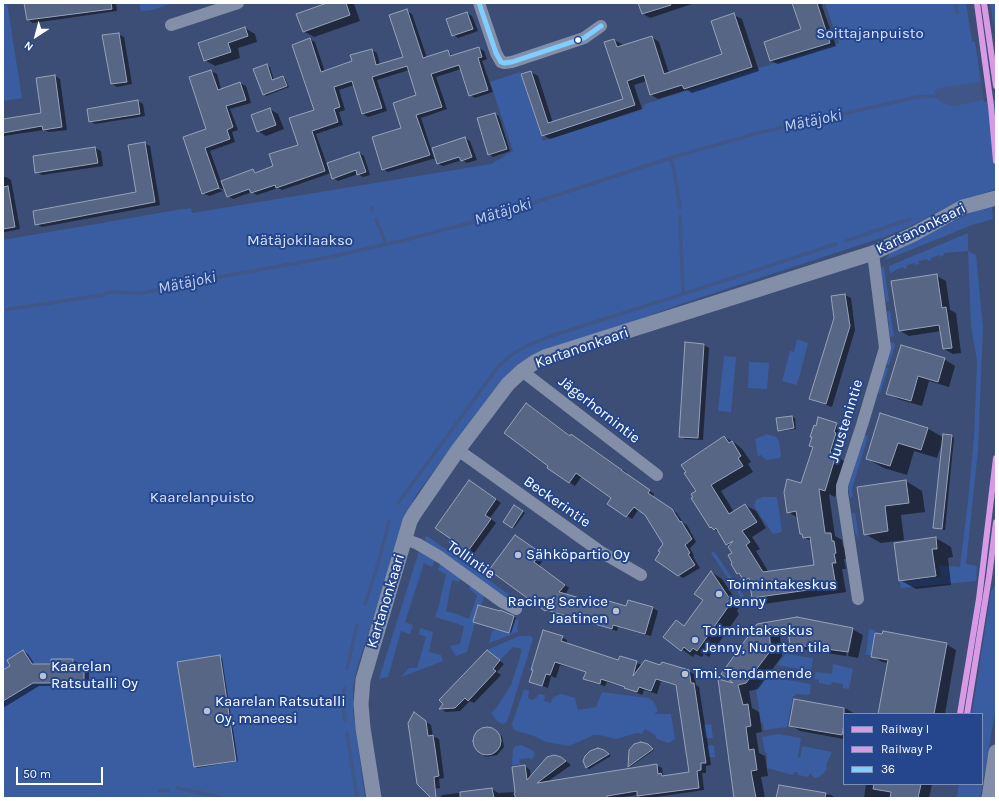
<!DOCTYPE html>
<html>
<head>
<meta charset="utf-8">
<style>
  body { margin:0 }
  #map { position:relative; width:999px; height:801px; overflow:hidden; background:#3c4e75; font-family:Karla,sans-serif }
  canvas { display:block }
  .frame { position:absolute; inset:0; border:4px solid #fff; pointer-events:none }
  .legend { position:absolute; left:843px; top:713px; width:140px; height:72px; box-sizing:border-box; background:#25468c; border:1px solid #7c90ba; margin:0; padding:5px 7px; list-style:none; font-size:12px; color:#fff }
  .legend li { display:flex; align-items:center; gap:8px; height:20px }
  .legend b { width:20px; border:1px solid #7c90ba }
  .north { position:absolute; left:16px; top:16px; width:40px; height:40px; -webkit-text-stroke:3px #25468c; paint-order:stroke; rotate:216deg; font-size:11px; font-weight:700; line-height:16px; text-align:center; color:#fff }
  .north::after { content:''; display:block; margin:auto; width:14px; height:18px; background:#fff; clip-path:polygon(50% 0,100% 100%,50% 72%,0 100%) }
  .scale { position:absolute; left:16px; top:767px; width:87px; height:18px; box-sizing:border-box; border:2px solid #fff; border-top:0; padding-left:5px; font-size:12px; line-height:14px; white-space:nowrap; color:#fff; -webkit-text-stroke:3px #25468c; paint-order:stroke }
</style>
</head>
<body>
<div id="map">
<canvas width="999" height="801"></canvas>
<div class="frame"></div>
<ul class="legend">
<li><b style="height:5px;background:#d99ae5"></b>Railway I</li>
<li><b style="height:5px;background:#d99ae5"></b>Railway P</li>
<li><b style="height:5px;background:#80cdff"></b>36</li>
</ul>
<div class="north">N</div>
<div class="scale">50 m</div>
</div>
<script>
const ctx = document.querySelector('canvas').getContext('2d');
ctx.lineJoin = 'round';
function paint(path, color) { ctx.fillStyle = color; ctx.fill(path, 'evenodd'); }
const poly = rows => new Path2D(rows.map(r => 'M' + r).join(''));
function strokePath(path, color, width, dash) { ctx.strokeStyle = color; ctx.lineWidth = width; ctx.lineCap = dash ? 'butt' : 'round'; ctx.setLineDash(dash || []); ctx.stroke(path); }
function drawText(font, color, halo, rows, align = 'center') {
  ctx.font = font + ' Karla,sans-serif'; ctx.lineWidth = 4; ctx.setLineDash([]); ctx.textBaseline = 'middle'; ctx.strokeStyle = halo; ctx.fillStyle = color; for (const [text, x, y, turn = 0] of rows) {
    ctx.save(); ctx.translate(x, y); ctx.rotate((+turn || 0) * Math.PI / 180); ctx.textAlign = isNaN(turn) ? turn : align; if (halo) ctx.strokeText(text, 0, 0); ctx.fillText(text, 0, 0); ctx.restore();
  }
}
const green = poly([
  [3,3,7,3,22,98,3,101],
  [139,3,173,3,152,10,141,11],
  [825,3,966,3,972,41,975,42,984,100,996,97,996,189,963,200,939,211,909,227,884,237,681,304,621,326,495,389,416,495,407,513,357,668,353,688,353,710,365,798,3,798,3,240,177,210,191,208,192,213,491,164,513,151,490,82,520,72,543,141,641,110,645,104,648,103,839,43],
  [990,3,996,3,996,38,995,32],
  [992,206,993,219,972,225,903,253,885,260,890,253,954,221,975,211],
  [968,233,968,251,976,255,983,327,978,450,966,564,977,566,976,581,901,588,900,582,942,576,938,565,960,567,968,501,974,437,977,361,971,325,968,251,944,253,944,255,940,257,939,255,931,258,931,260,928,261,927,259,919,261,919,264,916,265,915,263,907,265,907,268,904,269,903,267,895,270,895,271,890,273,889,266],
  [882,267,884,267,889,301,886,302,881,270],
  [887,311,890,311,894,336,890,337],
  [797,339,808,343,797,385,782,381,790,351,794,352],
  [894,342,895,346,889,365,886,364,890,343],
  [724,356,736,357,731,412,718,411],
  [749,362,769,363,767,389,748,388],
  [885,367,888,368,880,394,878,392],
  [767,434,776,437,779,441,781,454,780,458,766,460,761,455,758,456,755,439],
  [864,435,868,436,852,489,853,497,850,498,848,488],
  [763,497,777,497,782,532,773,534,754,506,756,500],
  [852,513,855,513,859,539,855,532],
  [427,536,521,603,522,608,520,608,517,607,425,540,425,537],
  [419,551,435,560,432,567,424,563,405,622,413,625,410,634,401,631,388,677,379,679],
  [714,551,747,601,745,603,711,553],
  [441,562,461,577,459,582,452,580,446,611,457,614,469,619,477,596,469,588,471,584,485,593,481,605,478,605,474,622,475,623,467,652,456,656,450,646,460,644,464,626,435,617,438,609,446,574,438,570],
  [996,584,996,707,980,798,957,798,959,784,982,784,982,714,972,714,991,591],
  [513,619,519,620,517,627,518,632,489,643,492,631,499,630],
  [420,628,433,632,429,652,441,655,443,661,401,677,409,668,417,668,426,637,419,634],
  [869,629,875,630,871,655,866,655],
  [519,636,531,636,533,639,507,722,503,724,498,722,491,713,497,707,511,685,519,660,522,649,513,647,500,660,487,650],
  [786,654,813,658,811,671,777,665],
  [833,664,853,669,849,689,843,688,843,684,832,682,831,685,819,683,819,680,814,679,816,672,832,674],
  [770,668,772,670,768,677,811,684,810,695,795,694,795,696,793,696,787,727,764,730,763,723,761,723,756,688],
  [524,689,529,691,528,698,531,700,535,699,539,694,545,695,544,701,551,703,553,697,561,694,575,698,578,710,596,707,602,692,648,698,653,701,657,708,657,712,654,714,671,714,675,739,669,743,657,739,655,735,645,729,642,734,637,733,616,739,600,735,594,735,569,746,546,742,532,735,516,731,513,728,512,724],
  [711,724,713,738,705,738,703,725],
  [778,734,801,738,798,757,800,758,802,746,832,752,826,765,827,769,824,773,819,777,814,778,810,773,808,777,798,775,797,772,794,772,793,775,767,768,767,753,765,753,762,737],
  [521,745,532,750,534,752,535,755,531,760,530,758,519,759,520,764,512,765,513,749,515,746],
  [714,745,715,757,709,757,707,746]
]);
const water = poly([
  [996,75,996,97,954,106,943,103,938,100,934,92,939,88,974,83]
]);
const pier = poly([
  [996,73,996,99,984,102,981,78]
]);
const shadow = poly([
  [25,3,116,3,117,11,33,23,27,19],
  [330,3,354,4,360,21,314,37,303,31],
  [639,3,695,3,650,18,643,14],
  [793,3,821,3,836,46,778,64,771,61,765,42,802,30],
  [407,11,412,14,427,58,448,51,453,56,479,48,484,51,487,59,482,61,493,92,475,98,470,95,461,69,436,77,447,109,421,118,434,158,465,138,470,141,477,160,467,163,462,160,443,166,438,164,436,158,388,172,383,169,418,96,409,70,377,80,387,111,368,117,363,114,354,85,339,90,345,110,339,112,343,125,316,134,327,165,359,153,364,156,370,175,363,177,358,174,338,181,333,178,331,173,282,190,278,188,257,195,252,192,233,199,228,196,226,191,215,185,214,187,223,191,209,196,203,193,184,138,207,130,211,71,217,74,221,89,240,83,246,86,251,103,230,109,238,130,232,132,235,142,210,151,221,182,253,170,257,173,274,167,299,146,315,110,310,39,315,42,325,72,354,62,372,50,377,53,380,65,405,57],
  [467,13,472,16,478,31,458,38,453,35],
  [734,15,742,19,759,71,692,93,687,90,658,99,651,95,647,81,634,85,642,109,550,139,543,135,531,72,538,76,553,123,624,99,614,40,622,44,622,47,652,37,659,42,669,73,723,55],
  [245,28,255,34,257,42,238,48,240,58,215,66,205,60],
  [118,34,124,37,132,84,117,87,112,84],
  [267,66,270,67,274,80,283,77,285,78,289,87,266,96,263,94],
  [55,76,60,79,67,130,49,132,44,130,3,136,3,120,42,114],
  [138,101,143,104,145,116,95,124,90,121],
  [270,109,278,114,284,129,266,136,258,131],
  [494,114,499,116,510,151,493,157,489,154],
  [144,143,150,146,160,205,42,227,36,224,137,193],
  [95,148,101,151,103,166,42,175,36,172,34,157],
  [3,177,6,177,11,180,20,229,5,232,3,231],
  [937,276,946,281,950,310,956,313,961,353,953,354,944,349,941,331,909,336,899,330],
  [845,295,851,298,855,330,832,407,810,399,835,318,832,297],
  [704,345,709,348,703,440,685,439,680,436],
  [944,359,955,366,949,387,929,381,922,406,898,399,887,393],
  [532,407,571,436,577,438,627,473,626,474,654,494,653,497,677,513,683,523,687,525,696,542,690,548,694,556,693,557,700,568,683,578,678,575,665,544,646,514,639,509,632,519,609,504,613,498,582,476,575,486,548,467],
  [881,415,927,428,944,438,952,436,954,438,945,530,934,528,942,443,937,458,914,451,907,475,884,468,867,459],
  [792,417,795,418,796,429,781,431,779,430,777,419],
  [836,424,847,430,844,438,846,439,840,458,844,461,845,465,835,497,829,494,835,536,842,540,843,547,845,548,846,559,844,559,846,569,842,569,846,592,764,604,753,598,751,584,745,580,742,576,738,574,732,564,733,553,730,546,727,544,720,533,710,527,697,491,724,437,735,443,742,449,751,462,748,464,753,472,721,491,734,512,745,505,756,511,766,528,752,537,760,549,756,551,769,573,815,566,812,542,804,537,803,535,801,534,798,518,788,512,802,484,814,448,810,446],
  [906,481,922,491,925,512,901,515,904,540,881,543,865,534,858,488],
  [475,484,501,503,490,518,496,523,472,556,450,542],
  [517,508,525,513,514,528,512,527],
  [936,538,951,547,953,557,948,558,951,585,916,589,900,580],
  [520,539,545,557,539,566,569,588,565,595,605,607,627,608,629,602,653,608,658,611,651,636,618,627,617,631,552,612,551,613,546,610],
  [711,572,722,579,740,606,737,611,739,614,709,657,704,654,702,657,695,654,693,657,664,637,685,627,704,600],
  [501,611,516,618,511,633,475,622],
  [757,625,852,629,863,635,858,658,848,656,853,631,851,631,846,656,802,649,791,643,790,635,780,637,782,656,758,689,749,691,752,708,759,712,762,732,756,733,759,753,765,756,768,776,761,777,765,798,735,798,737,685],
  [562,637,567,640,567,644,619,661,620,657,642,665,661,666,689,671,694,674,696,685,699,687,711,765,706,766,706,773,702,773,704,790,649,798,642,798,638,795,615,798,440,798,442,795,492,789,498,793,516,792,525,766,530,770,531,777,561,757,571,765,547,782,656,765,662,768,663,775,664,776,691,772,677,686,661,681,657,694,644,690,642,695,624,687,607,682,605,686,590,682,585,679,587,672,560,665,556,678,551,676,548,688,530,681],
  [946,644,956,650,945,714,879,714,889,663,882,662,872,656],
  [23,651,28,654,35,665,52,665,52,660,73,660,78,663,78,665,83,665,89,668,89,685,39,686,3,708,3,672,12,666],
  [487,651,504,664,497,672,501,675,474,703,470,701,460,711,446,712,441,709],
  [219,656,222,658,238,761,197,768,195,766],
  [794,700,847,709,855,714,844,714,844,739,800,731,790,725],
  [419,717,431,725,433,736,439,739,444,778,439,779,440,788,427,790],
  [490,728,502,736,504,747,497,755,486,757,475,749,473,738,480,729],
  [650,747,654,750,630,767,629,766],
  [604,750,611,756,589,769,587,768,584,761],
  [866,784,932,784,929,798,864,798],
  [779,786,831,795,836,798,777,798]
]);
const stream = poly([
  [955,3,957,13],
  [670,158,674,170,680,208],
  [372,208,372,210],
  [376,219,386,244],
  [846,241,910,219],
  [683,294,836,244],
  [3,310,103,295,108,292,141,293,157,290,171,284,208,279,330,257,409,239,481,220,670,158,758,133,917,97,936,96],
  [398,503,498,367,511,355,526,346,551,336,683,294,680,217],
  [365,604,379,560,389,522],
  [347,668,357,625],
  [345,687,343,695,345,721],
  [347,733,357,798],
  [177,788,224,798],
  [159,791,168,790]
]);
const building = poly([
  [24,3,111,3,112,9,27,20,24,3],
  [327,3,346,3,350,15,303,32,296,14,327,3],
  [638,3,670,3,671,5,642,14,638,3],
  [792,3,817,3,830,43,770,61,764,42,801,29,792,3],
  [407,9,423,58,448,50,450,56,479,47,482,57,478,58,488,90,469,96,459,65,431,74,442,107,416,115,430,155,382,170,372,137,401,128,393,103,416,95,407,66,372,77,382,108,362,114,352,81,334,87,340,107,334,109,338,122,312,131,325,171,276,188,275,185,251,193,249,189,227,197,221,181,253,169,255,173,273,166,269,154,298,145,289,118,314,110,292,45,310,38,321,72,352,61,350,55,372,49,376,65,403,57,389,15,407,9],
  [467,12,473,29,452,36,446,19,467,12],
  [734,13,752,67,684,89,682,85,650,95,644,75,627,81,635,105,542,136,521,74,531,71,548,123,623,99,604,42,614,39,617,47,652,36,664,74,722,54,711,21,734,13],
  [245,27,248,36,228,43,231,52,204,61,198,43,245,27],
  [119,33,127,82,111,84,102,35,119,33],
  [267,64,272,80,283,76,287,86,263,95,253,69,267,64],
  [211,70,218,90,240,82,246,100,226,106,233,127,227,130,230,139,205,148,219,188,202,194,183,137,206,129,189,77,211,70],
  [55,75,62,127,43,130,42,126,3,133,3,119,41,113,36,78,55,75],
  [138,100,140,114,89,122,87,109,138,100],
  [270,108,276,125,257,132,251,115,270,108],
  [495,113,507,149,488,155,477,118,495,113],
  [465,137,472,157,461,161,459,157,437,164,432,148,465,137],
  [145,142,155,202,35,225,33,211,136,192,128,145,145,142],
  [95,147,98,163,35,173,33,156,95,147],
  [359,152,366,172,357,175,356,170,332,179,327,163,359,152],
  [8,186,15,227,3,229,3,187,8,186],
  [937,274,942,308,946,307,952,348,943,349,939,325,899,331,891,281,937,274],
  [845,294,850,326,826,404,809,399,834,318,831,296,845,294],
  [685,342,704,344,698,438,679,437,685,342],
  [901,345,945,358,938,382,918,376,911,401,886,394,901,345],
  [526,403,570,436,571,434,622,470,621,470,650,490,648,493,672,509,680,522,681,521,692,539,685,545,690,553,688,554,695,565,678,576,655,560,660,552,658,551,663,544,645,515,634,507,626,517,607,504,611,498,576,473,569,483,547,468,548,466,504,433,526,403],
  [880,413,928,428,921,450,898,443,890,466,866,459,880,413],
  [792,416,794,428,778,431,776,418,792,416],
  [818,417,837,423,834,432,836,433,830,452,834,454,833,457,835,458,825,491,819,489,825,533,831,533,832,541,834,541,836,553,834,554,836,563,832,563,836,586,752,598,749,578,744,581,739,573,737,574,731,564,732,563,728,555,732,553,728,547,733,541,726,545,716,528,714,530,711,527,710,528,691,498,693,497,691,494,696,491,684,473,686,472,681,465,724,436,729,443,732,441,741,456,738,458,743,466,711,485,729,514,745,504,757,522,742,531,750,542,746,545,763,572,814,565,810,537,803,538,802,534,800,534,796,511,787,513,784,492,787,479,801,483,813,447,809,446,812,437,810,437,814,425,816,426,818,417],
  [943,434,952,435,942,529,933,528,943,434],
  [469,480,496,499,485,515,491,519,466,554,449,542,451,539,435,528,469,480],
  [906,480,909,503,885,506,888,531,864,535,857,487,906,480],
  [514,505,523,511,512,528,503,522,514,505],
  [515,535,541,553,534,562,565,585,559,592,604,605,605,600,626,606,628,600,653,607,645,634,613,625,612,629,546,610,545,611,489,570,515,535],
  [936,537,937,549,932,549,936,576,899,581,894,543,936,537],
  [711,571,730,599,726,604,728,607,697,651,693,648,690,652,684,647,681,651,663,637,676,620,684,626,703,600,694,594,711,571],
  [478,605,500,611,500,610,514,616,509,633,473,622,478,605],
  [797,617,853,628,848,652,790,644,787,628,769,631,771,650,746,683,738,685,743,705,748,704,751,726,746,727,749,750,754,749,757,770,751,771,756,798,734,798,718,679,733,683,721,674,757,624,797,617],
  [543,630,563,636,561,641,618,660,620,656,637,661,633,676,645,660,660,665,662,662,689,670,691,683,694,683,706,763,701,763,701,770,697,771,699,788,637,796,637,791,607,796,607,798,516,798,514,794,515,792,512,767,525,765,527,780,547,757,554,755,561,757,566,761,537,783,657,764,658,774,661,773,662,776,689,772,676,685,656,679,651,691,639,687,637,692,624,688,625,687,601,679,600,684,583,679,586,672,555,662,550,675,546,674,542,686,529,682,533,670,531,670,543,630],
  [883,631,947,643,934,714,878,714,888,660,871,657,875,633,882,634,883,631],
  [23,650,32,664,51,664,51,659,73,659,73,664,84,664,84,683,33,683,3,701,3,670,10,666,7,660,23,650],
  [487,650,500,660,493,669,496,671,468,701,465,698,455,708,439,709,443,704,439,700,487,650],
  [220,655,236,761,194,767,177,662,220,655],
  [794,699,844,708,844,725,842,735,789,726,794,699],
  [414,712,426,721,428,736,433,735,439,776,434,777,436,798,431,798,417,784,408,723,414,712],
  '473 741a14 14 0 1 1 28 0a14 14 0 1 1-28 0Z',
  [641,742,648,744,653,749,628,767,629,750,634,744,641,742],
  [598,748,604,750,609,754,586,768,583,761,585,756,590,751,598,748],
  [874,784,921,784,918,798,890,798,891,792,873,789,874,784],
  [779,785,826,793,825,798,776,798,779,785],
  [492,788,494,798,460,798,460,792,492,788]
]);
const minor = poly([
  [479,3,496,53,501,62,504,63,512,62,584,38,601,26],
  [171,25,238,3],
  [522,371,657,475],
  [458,450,601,552,641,575],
  [405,539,418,544,440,557,502,602,516,609],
  [858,599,842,493,842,486,862,425,885,348,873,253]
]);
const tertiary = poly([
  [374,798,363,728,361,704,363,680,410,521,414,514,458,450,508,384,522,371,535,362,545,357,873,253,914,234,963,207,996,198],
  [989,798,996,752]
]);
const bus1 = poly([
  [479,3,496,53,501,62,504,63,512,62,584,38,601,26]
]);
const rail1 = poly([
  [977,3,991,106,996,161],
  [960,714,979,599,996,458]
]);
const rail2 = poly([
  [984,3,996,86],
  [967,714,989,577,996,522]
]);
const markers = [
  [578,40,3.5,"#fff"],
  [518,555,4,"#bbc1cf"],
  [719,594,4,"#bbc1cf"],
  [616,611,4,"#bbc1cf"],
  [695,640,4,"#bbc1cf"],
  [685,674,4,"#bbc1cf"],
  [43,676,4,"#bbc1cf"],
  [207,711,4,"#bbc1cf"]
];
const parkNames = [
  ["Soittajanpuisto",870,34],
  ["Mätäjokilaakso",300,241],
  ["Kaarelanpuisto",202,498]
];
const streetNames = [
  ["Kartanonkaari",921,229,-26],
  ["Kartanonkaari",582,348,-19],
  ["Jägerhornintie",599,410,38],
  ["Juustenintie",846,421,-73],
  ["Beckerintie",557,502,35],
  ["Tollintie",471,560,35],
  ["Kartanonkaari",386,601,-73]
];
const poiNames = [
  ["Sähköpartio Oy",526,555],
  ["Toimintakeskus",727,585],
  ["Jenny",727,602],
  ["Racing Service",608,602,"right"],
  ["Jaatinen",608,619,"right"],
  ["Toimintakeskus",703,631],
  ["Jenny, Nuorten tila",703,648],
  ["Kaarelan",51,667],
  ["Ratsutalli Oy",51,684],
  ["Tmi. Tendamende",693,674],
  ["Kaarelan Ratsutalli",215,702],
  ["Oy, maneesi",215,719]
];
const waterNames = [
  ["Mätäjoki",813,121,-12],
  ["Mätäjoki",503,212,-17],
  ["Mätäjoki",187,283,-12]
];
paint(green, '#3a5da1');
paint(water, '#3f5687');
paint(pier, '#3c4e75');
paint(shadow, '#0007');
strokePath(stream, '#3f5687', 3.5);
paint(building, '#586685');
strokePath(building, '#97a2b8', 1);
strokePath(minor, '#838fa8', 12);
strokePath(tertiary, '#838fa8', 15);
strokePath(bus1, '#80cdff', 5);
strokePath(rail1, '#d99ae5', 6);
strokePath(rail2, '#d99ae5', 6);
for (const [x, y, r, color] of markers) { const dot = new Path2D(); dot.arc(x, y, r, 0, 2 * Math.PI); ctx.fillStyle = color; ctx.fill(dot); strokePath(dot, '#25468c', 1.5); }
drawText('15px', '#d8e3f8', '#25468c', parkNames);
drawText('15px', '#fff', '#25468c', streetNames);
drawText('15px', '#fff', '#25468c', poiNames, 'left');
drawText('italic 16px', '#c0d1f1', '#25468c', waterNames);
</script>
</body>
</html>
